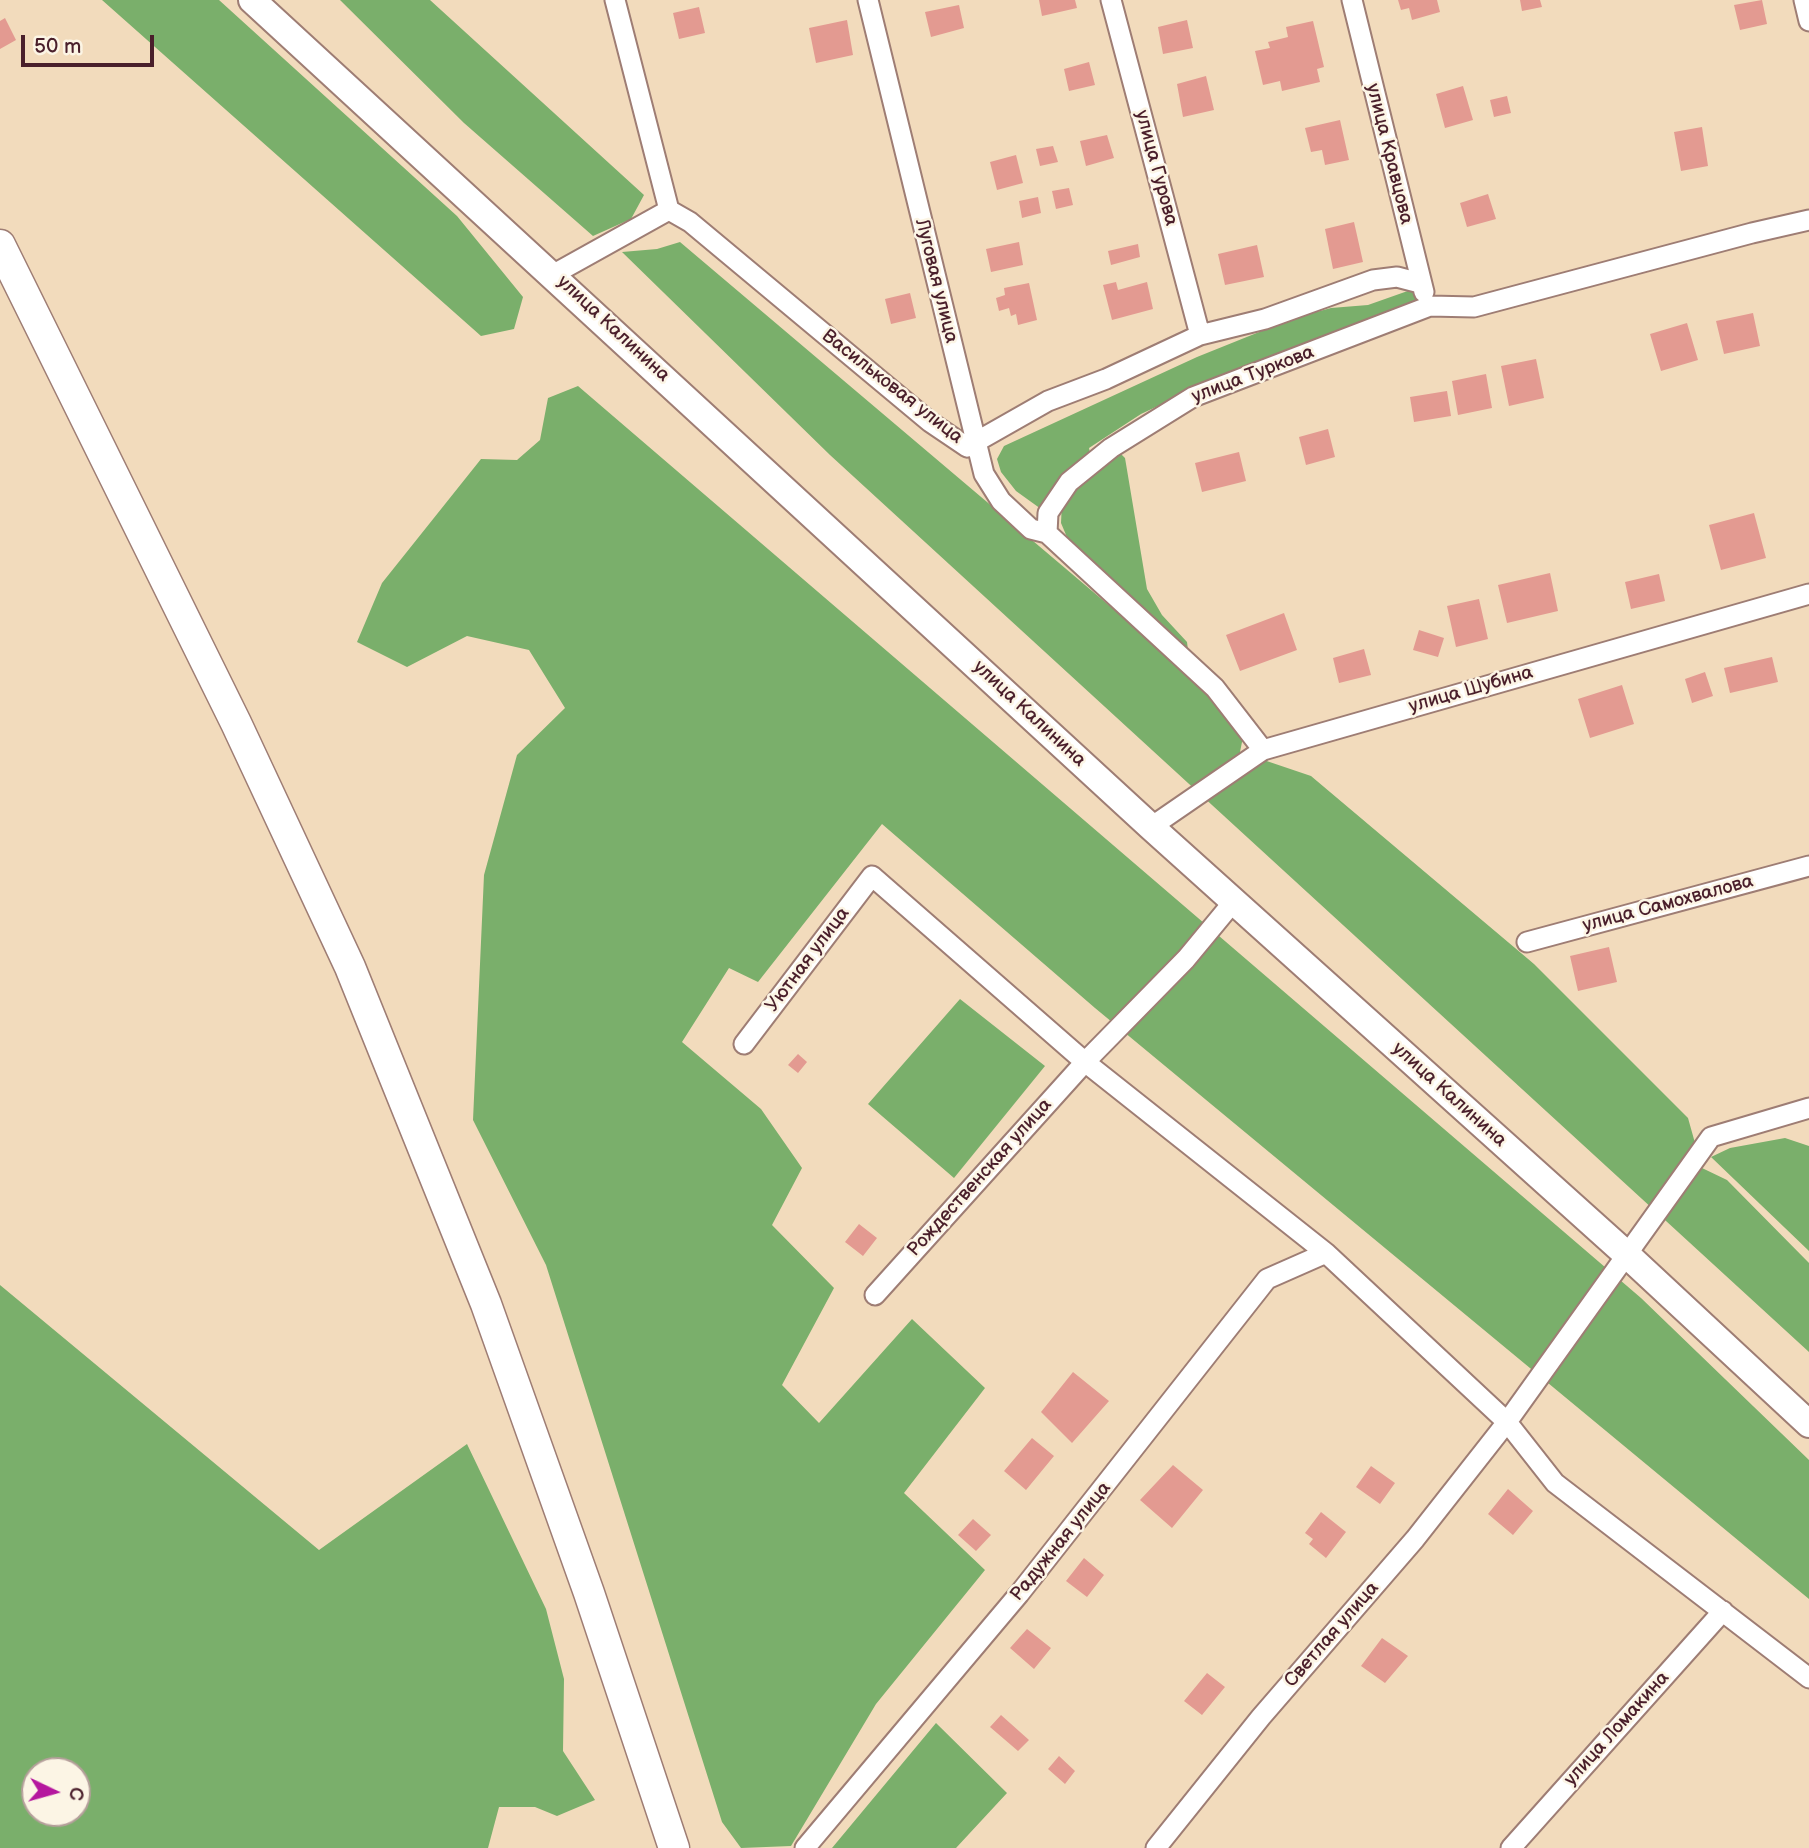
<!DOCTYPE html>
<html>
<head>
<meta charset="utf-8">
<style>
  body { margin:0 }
  #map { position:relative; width:1809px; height:1848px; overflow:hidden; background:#f2dbbc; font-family:"Balsamiq Sans",sans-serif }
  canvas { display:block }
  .north { position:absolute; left:21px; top:1757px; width:70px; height:70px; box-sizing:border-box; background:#fcf5e5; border:2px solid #b59f9b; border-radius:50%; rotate:95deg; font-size:19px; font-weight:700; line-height:28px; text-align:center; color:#4a1f2b }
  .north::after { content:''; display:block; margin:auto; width:24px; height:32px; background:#b5179e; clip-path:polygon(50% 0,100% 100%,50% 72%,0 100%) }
  .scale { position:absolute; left:21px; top:35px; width:133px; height:32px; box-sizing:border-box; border:4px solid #4a1f2b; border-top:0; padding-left:9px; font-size:21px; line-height:24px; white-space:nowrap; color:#4a1f2b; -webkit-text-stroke:5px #fcf5e5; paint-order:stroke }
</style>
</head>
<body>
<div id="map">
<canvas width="1809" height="1848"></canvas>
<div class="north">С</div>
<div class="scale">50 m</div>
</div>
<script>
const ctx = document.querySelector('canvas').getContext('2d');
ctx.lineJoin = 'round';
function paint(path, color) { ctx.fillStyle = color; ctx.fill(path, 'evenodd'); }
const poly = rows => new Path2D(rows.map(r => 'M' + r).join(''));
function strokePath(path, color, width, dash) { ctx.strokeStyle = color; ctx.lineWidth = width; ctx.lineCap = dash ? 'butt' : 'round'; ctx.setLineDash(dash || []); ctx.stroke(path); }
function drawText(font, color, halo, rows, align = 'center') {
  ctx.font = font + ' "Balsamiq Sans",sans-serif'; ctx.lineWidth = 5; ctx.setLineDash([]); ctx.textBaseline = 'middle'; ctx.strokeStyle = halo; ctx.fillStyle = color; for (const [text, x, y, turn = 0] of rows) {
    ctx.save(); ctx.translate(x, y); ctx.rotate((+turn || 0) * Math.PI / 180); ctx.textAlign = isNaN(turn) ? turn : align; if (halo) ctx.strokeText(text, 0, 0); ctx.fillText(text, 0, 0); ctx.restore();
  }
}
const forest = poly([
  [102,0,219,0,457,216,523,297,514,329,481,336],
  [340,0,430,0,644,195,631,219,593,236,464,123],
  [680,242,1209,690,1243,737,1240,752,1311,776,1534,964,1688,1118,1702,1168,1727,1180,1809,1263,1809,1352,830,455,622,252,657,249],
  [1419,287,1417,301,1232,371,1141,414,1089,448,1091,457,1041,509,1016,491,1001,472,997,459,1004,446,1197,357,1294,318,1331,308,1368,305],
  [578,386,1641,1298,1809,1460,1809,1599,1095,1008,882,824,758,982,729,968,682,1042,761,1109,802,1168,772,1225,834,1288,782,1385,819,1423,912,1319,985,1388,904,1493,985,1570,876,1704,791,1846,741,1848,722,1822,546,1265,473,1120,484,875,517,755,565,708,529,650,467,636,407,667,357,642,382,583,481,459,517,460,540,440,548,398],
  [1118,451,1125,458,1147,589,1162,615,1187,642,1188,650,1175,643,1069,542,1061,523,1062,502],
  [960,999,1045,1066,954,1178,868,1104],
  [1785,1138,1809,1146,1809,1251,1711,1157,1730,1148],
  [0,1285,319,1550,467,1444,546,1609,564,1679,563,1751,595,1800,557,1816,535,1807,499,1807,488,1848,0,1848],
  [35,1771,77,1771,77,1813,35,1813],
  [936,1723,1007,1793,956,1848,832,1848]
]);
const building = poly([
  [1039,0,1075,0,1077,8,1042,16],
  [1398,0,1437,0,1440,12,1412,20,1409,8,1401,10],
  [1520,0,1540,0,1542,7,1522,11],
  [1762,0,1767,24,1740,30,1734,5],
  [959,5,964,28,931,37,925,12],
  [699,7,705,33,679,39,673,13],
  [5,18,16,40,0,49,0,21],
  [847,20,853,55,816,63,809,28],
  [1187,20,1193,48,1163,54,1158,27],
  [1313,21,1324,67,1317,69,1320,82,1282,91,1280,81,1263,85,1255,51,1270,48,1268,42,1288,37,1286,27],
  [1089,62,1095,85,1069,91,1064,69],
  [1206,76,1214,110,1183,117,1177,84],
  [1463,86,1473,120,1445,128,1436,94],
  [1507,96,1511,113,1494,117,1490,100],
  [1340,120,1349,160,1325,165,1322,150,1311,152,1305,128],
  [1702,127,1708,166,1681,171,1674,132],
  [1107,135,1114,158,1086,166,1080,141],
  [1053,146,1058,162,1040,166,1036,149],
  [1016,155,1023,183,997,190,990,162],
  [1069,188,1073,205,1056,209,1052,191],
  [1488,194,1496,219,1467,227,1460,203],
  [1038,197,1041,213,1022,218,1019,201],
  [1354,222,1363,262,1333,269,1325,229],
  [1019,242,1023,265,991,272,986,249],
  [1138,244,1140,257,1111,265,1108,251],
  [1257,245,1264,277,1225,285,1218,254],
  [1116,282,1118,290,1147,282,1153,309,1112,320,1103,285],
  [1029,283,1037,320,1018,325,1016,314,1011,316,1009,308,999,311,996,298,1005,295,1004,288],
  [910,293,916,318,891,324,885,299],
  [1753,313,1760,346,1724,354,1716,321],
  [1687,323,1698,360,1661,371,1650,334],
  [1536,359,1544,398,1509,406,1501,366],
  [1486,374,1492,408,1458,415,1452,381],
  [1447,391,1451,416,1414,422,1410,397],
  [1328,429,1335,457,1306,465,1299,437],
  [1239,452,1246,481,1202,492,1195,463],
  [1754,513,1766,558,1721,570,1709,525],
  [1550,573,1558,611,1507,623,1498,585],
  [1659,574,1665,601,1631,609,1625,582],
  [1479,599,1488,639,1456,647,1447,606],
  [1284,613,1297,650,1240,671,1226,635],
  [1419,630,1444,638,1438,657,1413,650],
  [1364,649,1371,675,1339,683,1333,658],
  [1772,657,1778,682,1730,693,1724,668],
  [1705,672,1713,696,1692,703,1685,679],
  [1622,685,1634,724,1590,738,1578,699],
  [1609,947,1617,982,1578,991,1570,956],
  [798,1054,807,1062,798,1073,788,1065],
  [859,1224,877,1238,863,1256,845,1242],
  [1073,1372,1109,1401,1072,1443,1041,1412],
  [1032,1438,1054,1456,1026,1490,1004,1471],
  [1173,1465,1203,1490,1172,1528,1140,1500],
  [1371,1466,1395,1483,1380,1504,1356,1487],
  [1508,1489,1533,1511,1513,1535,1488,1514],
  [1321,1512,1346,1532,1326,1558,1309,1544,1313,1539,1305,1533],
  [973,1519,991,1535,976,1551,958,1535],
  [1084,1558,1104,1575,1087,1597,1066,1581],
  [1027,1629,1051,1648,1034,1669,1010,1648],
  [1382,1638,1408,1656,1385,1683,1361,1666],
  [1207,1673,1225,1687,1202,1715,1184,1701],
  [1001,1715,1029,1740,1018,1751,990,1727],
  [1059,1756,1075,1771,1065,1784,1048,1769]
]);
const minor = poly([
  [615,0,669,210,690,222,930,422,967,447,1048,401,1106,379,1200,335,1265,319,1373,280,1397,277,1420,283],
  [868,0,984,474,1001,501,1031,529,1047,533],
  [1111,0,1200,335],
  [1352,0,1424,292],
  [1804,0,1809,21],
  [554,274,669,210],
  [1263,750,1215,688,1047,533,1048,513,1069,482,1111,448,1193,397,1430,306,1474,307,1752,233,1809,220],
  [1151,827,1263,750,1809,594],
  [1527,942,1809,866],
  [744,1044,872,876,1085,1062,1326,1253,1507,1422,1555,1483,1809,1678],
  [875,1295,1085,1062,1186,959,1234,901],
  [805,1848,1019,1594,1267,1279,1326,1253],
  [1156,1848,1261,1717,1415,1539,1507,1422,1711,1137,1809,1108],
  [1511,1848,1723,1611]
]);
const secondary = poly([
  [252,0,1151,827,1625,1253,1809,1424]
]);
const primary = poly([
  [0,245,236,723,350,967,486,1304,589,1593,674,1848]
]);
const streetNames = [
  ["улица Кравцова",1389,154,76],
  ["улица Гурова",1156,168,75],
  ["Луговая улица",936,281,76],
  ["улица Калинина",613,329,43],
  ["улица Туркова",1253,375,-21],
  ["Васильковая улица",892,387,38],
  ["улица Шубина",1471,690,-16],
  ["улица Калинина",1029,714,43],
  ["улица Самохвалова",1668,904,-15],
  ["Уютная улица",808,960,-53],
  ["улица Калинина",1449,1095,42],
  ["Рождественская улица",980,1178,-48],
  ["Радужная улица",1061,1542,-51],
  ["Светлая улица",1332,1635,-49],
  ["улица Ломакина",1617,1729,-48]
];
paint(forest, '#7aaf6b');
paint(building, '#e39a91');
strokePath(minor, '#9e7d74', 23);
strokePath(secondary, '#9e7d74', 30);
strokePath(primary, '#9e7d74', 33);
strokePath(minor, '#fff', 19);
strokePath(secondary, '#fff', 26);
strokePath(primary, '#fff', 30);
drawText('19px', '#4a1f2b', '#fcf5e5', streetNames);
</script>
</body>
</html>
